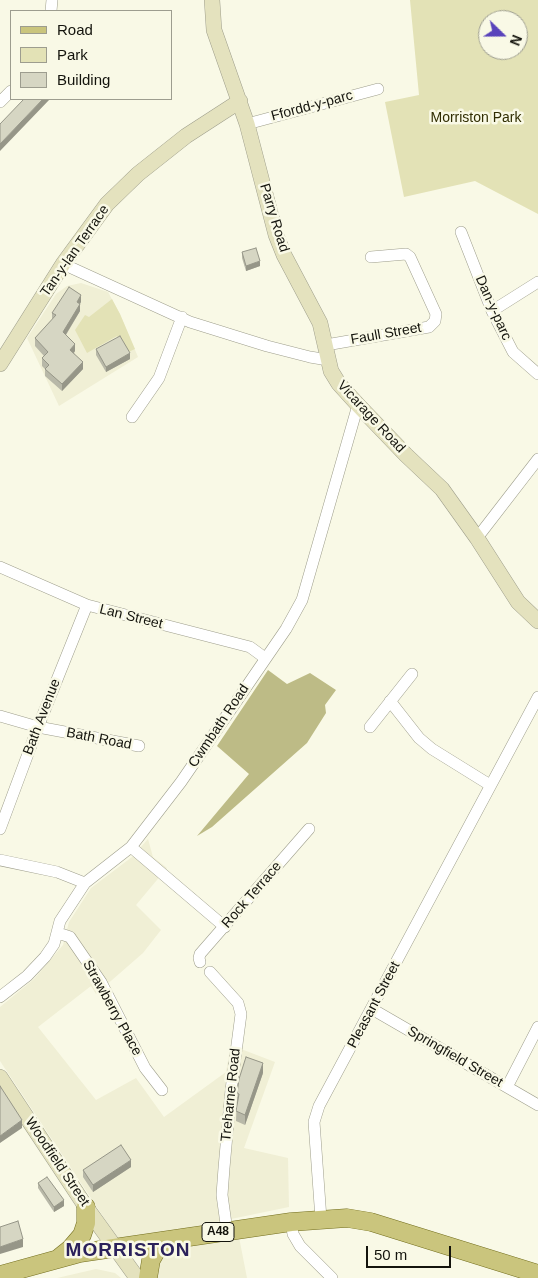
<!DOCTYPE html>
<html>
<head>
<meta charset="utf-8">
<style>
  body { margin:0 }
  #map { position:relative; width:538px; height:1278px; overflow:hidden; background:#f9f9e6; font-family:Helvetica,sans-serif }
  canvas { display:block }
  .legend { position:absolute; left:10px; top:10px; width:162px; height:90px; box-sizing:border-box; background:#f9f9e6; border:1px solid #9d9d8f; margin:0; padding:6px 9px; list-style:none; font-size:15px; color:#14140d }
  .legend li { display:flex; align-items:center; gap:10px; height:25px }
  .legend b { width:25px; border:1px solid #9d9d8f }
  .north { position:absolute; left:478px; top:10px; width:50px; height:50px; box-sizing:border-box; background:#f9f9e6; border:1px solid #9d9d8f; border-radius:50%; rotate:112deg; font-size:14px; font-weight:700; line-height:20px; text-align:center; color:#14140d }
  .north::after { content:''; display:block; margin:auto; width:18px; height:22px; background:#5943bb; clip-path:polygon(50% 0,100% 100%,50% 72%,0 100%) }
  .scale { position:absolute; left:366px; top:1246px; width:85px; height:22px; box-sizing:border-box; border:2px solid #14140d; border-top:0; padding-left:6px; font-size:15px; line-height:18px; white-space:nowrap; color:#14140d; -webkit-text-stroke:4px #f9f9e6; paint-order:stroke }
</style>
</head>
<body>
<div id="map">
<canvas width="538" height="1278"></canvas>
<ul class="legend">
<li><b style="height:6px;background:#cac57d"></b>Road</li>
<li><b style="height:14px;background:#e3e2b6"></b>Park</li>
<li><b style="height:14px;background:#d6d6c3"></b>Building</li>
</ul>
<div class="north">N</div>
<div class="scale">50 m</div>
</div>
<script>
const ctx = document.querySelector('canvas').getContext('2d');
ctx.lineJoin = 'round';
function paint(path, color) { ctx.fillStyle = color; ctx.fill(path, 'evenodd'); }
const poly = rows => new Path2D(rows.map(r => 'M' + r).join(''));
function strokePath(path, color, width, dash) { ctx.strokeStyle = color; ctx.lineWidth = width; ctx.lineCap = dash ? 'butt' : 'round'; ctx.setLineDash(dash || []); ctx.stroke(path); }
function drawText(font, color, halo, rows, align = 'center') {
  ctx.font = font + ' Helvetica,sans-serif'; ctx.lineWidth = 5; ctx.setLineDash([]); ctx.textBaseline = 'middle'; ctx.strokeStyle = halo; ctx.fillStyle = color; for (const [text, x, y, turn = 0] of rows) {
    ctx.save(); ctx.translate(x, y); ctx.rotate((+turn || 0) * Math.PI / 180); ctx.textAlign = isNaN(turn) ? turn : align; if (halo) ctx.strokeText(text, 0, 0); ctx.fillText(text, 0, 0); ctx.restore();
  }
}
const built = poly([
  [81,283,108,292,120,314,138,357,59,406,27,338,56,294,67,286],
  [148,839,153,857,167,868,136,905,161,930,143,953,96,994,91,986,38,1027,96,1100,136,1078,164,1117,226,1072,230,1050,241,1049,275,1062,244,1148,288,1158,289,1207,120,1242,0,1061,0,1007,34,979,63,945,69,922,91,888,132,857],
  [239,1237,247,1278,153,1278,162,1256,173,1249],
  [96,1269,115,1273,121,1278,57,1278]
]);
const green = poly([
  [410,0,538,0,538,214,475,181,404,197,385,102,419,95],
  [488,20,518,20,518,50,488,50],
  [112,299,120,314,135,349,126,353,117,336,87,353,75,330,85,315,89,317]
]);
const forest = poly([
  [268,670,287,684,310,673,336,690,325,705,326,713,307,743,212,827,197,836,249,774,217,746]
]);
const street = poly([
  [51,11,52,0],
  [0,102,11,91],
  [247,124,378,89],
  [461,232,492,311,513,352,538,374],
  [63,264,190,322,267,346,310,357,328,360],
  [492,311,538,282],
  [326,345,429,327,435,321,436,314,410,257,406,254,371,257],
  [132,417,159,378,182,317],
  [477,538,538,459],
  [0,567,87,605,250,647,265,658],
  [390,701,419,738,432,749,490,785],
  [0,716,38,727,139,746],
  [370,727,412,674],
  [0,829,38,727,87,605],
  [131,847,225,927],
  [0,860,57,872,85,883],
  [58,933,70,937,101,982,145,1068,162,1090],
  [200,962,199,958,200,954,309,829],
  [210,972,238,1003,241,1014,231,1090,224,1168,222,1195,227,1231],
  [0,997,27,976,45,957,54,944,60,921,85,883,131,847,181,782,286,629,302,600,358,405],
  [372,1009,538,1105],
  [507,1087,538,1027],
  [321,1219,314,1122,319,1106,538,697],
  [291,1222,293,1234,300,1246,332,1278]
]);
const secondary = poly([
  [212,0,214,30,247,124,276,235,284,255,320,323,331,371,339,384,358,405,406,455,442,489,477,538,518,602,538,621],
  [0,364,63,264,107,204,138,174,186,136,240,101],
  [0,1077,86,1207,137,1278]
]);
const primary = poly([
  [60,1257,70,1249,82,1235,86,1223,86,1207],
  [0,1275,80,1253,291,1222,347,1218,371,1222,538,1274],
  [148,1278,151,1260,159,1246,171,1241]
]);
const wall = poly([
  [242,252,260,266,246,271,242,258],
  [81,302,80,304,80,311,66,335,75,351,74,353,83,369,62,391,45,376,45,369,42,366,42,358,44,356,35,346,35,338,52,320,52,313],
  [96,349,130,359,106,372,96,355],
  [263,1073,245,1125,236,1121,237,1093],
  [131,1167,93,1192,83,1177,83,1170],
  [38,1183,64,1206,54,1212,38,1188]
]);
const shadedWall = poly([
  [43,99,50,99,0,151,0,144],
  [260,261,260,266,246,271,246,266],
  [81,295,81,302,77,309,77,302],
  [80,304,80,311,63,339,63,332],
  [75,344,75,351,70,357,70,350],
  [130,353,130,359,106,372,106,367],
  [83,362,83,369,62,391,62,384],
  [263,1063,263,1073,245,1125,245,1115],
  [22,1120,22,1128,0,1143,0,1136],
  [131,1160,131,1167,93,1192,93,1185],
  [64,1200,64,1206,54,1212,54,1207],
  [23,1239,23,1247,0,1254,0,1247]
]);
const building = poly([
  [24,99,43,99,0,144,0,124,24,99],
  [256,248,260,261,246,266,242,252,256,248],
  [69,287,81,295,77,302,80,304,63,332,75,344,70,350,83,362,62,384,45,369,49,365,42,358,48,352,35,338,56,315,52,313,69,287],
  [120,336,130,353,106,367,96,349,120,336],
  [246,1057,263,1063,245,1115,236,1111,239,1094,237,1093,239,1079,246,1057],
  [0,1086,22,1120,0,1136,0,1086],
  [121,1145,131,1160,93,1185,83,1170,121,1145],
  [47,1177,64,1200,54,1207,38,1183,47,1177],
  [18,1221,23,1239,0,1247,0,1227,18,1221]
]);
const shields = [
  [218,1232,32]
];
const shieldNames = [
  ["A48",218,1232]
];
const streetNames = [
  ["Ffordd-y-parc",312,106,-15],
  ["Parry Road",274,218,73],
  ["Tan-y-lan Terrace",75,251,-55],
  ["Dan-y-parc",493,308,66],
  ["Faull Street",386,334,-10],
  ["Vicarage Road",371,417,47],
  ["Lan Street",131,617,14],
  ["Bath Avenue",42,717,-69],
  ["Cwmbath Road",219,726,-56],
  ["Bath Road",99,739,11],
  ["Rock Terrace",252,895,-49],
  ["Pleasant Street",374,1005,-62],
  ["Strawberry Place",112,1008,61],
  ["Springfield Street",455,1057,30],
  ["Treharne Road",231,1095,-84],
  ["Woodfield Street",57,1162,56]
];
const parkNames = [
  ["Morriston Park",476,118]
];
const districtNames = [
  ["MORRISTON",128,1251]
];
paint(built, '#f0efd5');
paint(green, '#e3e2b6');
paint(forest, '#bdbb86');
strokePath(street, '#9e9e8c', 12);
strokePath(secondary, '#9e9e8c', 16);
strokePath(primary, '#736e1e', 19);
strokePath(street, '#fff', 11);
strokePath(secondary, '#e4e2be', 15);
strokePath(primary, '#cac57d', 18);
paint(wall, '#b8b8a8');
paint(shadedWall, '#969688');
paint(building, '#d6d6c3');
strokePath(building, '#969688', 1);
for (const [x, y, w] of shields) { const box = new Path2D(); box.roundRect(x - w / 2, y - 9.5, w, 19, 4); ctx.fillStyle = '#f9f9e6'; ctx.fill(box); strokePath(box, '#14140d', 1); }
drawText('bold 12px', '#14140d', null, shieldNames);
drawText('14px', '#14140d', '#f9f9e6', streetNames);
drawText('14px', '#302d02', '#f9f9e6', parkNames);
ctx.letterSpacing = '1px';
drawText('bold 19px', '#2b215b', '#f9f9e6', districtNames);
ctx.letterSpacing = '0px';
</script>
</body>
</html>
